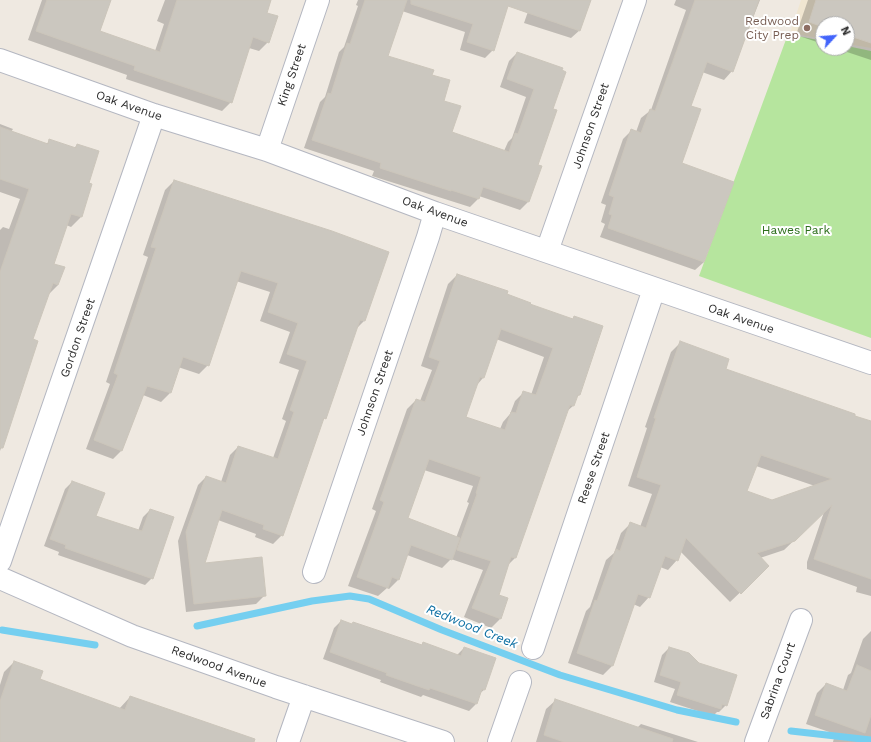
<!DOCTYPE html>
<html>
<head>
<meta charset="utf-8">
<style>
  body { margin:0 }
  #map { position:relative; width:871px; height:742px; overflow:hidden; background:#efe9e1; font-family:"Work Sans",sans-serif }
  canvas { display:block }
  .north { position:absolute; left:815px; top:16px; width:40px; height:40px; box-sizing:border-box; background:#fff; border:1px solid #ababab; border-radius:50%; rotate:64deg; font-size:11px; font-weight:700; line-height:16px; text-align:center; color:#2e2e2e }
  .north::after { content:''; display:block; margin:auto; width:14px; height:18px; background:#4264fb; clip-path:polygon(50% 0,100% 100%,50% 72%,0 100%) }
</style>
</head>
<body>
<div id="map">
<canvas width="871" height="742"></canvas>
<div class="north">N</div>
</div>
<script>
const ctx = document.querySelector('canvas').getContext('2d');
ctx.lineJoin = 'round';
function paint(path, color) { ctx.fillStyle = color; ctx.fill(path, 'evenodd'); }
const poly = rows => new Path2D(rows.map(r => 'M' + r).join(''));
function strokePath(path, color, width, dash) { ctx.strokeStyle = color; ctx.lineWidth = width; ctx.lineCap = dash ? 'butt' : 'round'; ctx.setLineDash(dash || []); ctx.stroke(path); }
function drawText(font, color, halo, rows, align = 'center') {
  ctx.font = font + ' "Work Sans",sans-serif'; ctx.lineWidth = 4; ctx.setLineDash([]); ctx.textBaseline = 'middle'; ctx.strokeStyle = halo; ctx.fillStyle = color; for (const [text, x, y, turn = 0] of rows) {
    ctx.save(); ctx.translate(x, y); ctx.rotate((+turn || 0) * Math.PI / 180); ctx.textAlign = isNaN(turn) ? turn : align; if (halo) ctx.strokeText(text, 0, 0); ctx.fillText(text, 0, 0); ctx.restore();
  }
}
const education = poly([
  [801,0,871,0,871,48,847,44,847,24,823,24,823,39,790,33]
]);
const green = poly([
  [788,34,823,41,823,48,847,48,847,46,871,51,871,338,699,276]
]);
const shadow = poly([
  [42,0,110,0,99,32,155,51,164,24,157,21,165,0,270,0,266,13,268,42,259,51,249,48,231,102,222,111,126,79,127,75,28,40],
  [358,0,505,0,493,50,485,58,460,50,465,32,402,11,387,56,431,76,442,102,451,133,504,151,508,142,512,138,526,97,500,87,509,61,517,53,552,109,536,165,528,202,520,210,479,196,478,199,470,207,372,176,374,171,304,148,320,102,325,97,339,52,344,47,358,6,356,5],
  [532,0,589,0,580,30,571,38,524,23],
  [676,0,760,0,732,71,724,80,702,72,690,106,681,163,704,262,695,270,600,237,605,224,601,222,606,205,601,203,623,139,631,131,636,132,641,118,651,110,686,10,674,5],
  [808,0,871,0,871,60,835,48,847,48,847,24,823,24,823,44,796,35],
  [0,124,13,129,11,132,46,144,50,141,74,148,77,145,88,183,91,184,81,217,71,227,66,225,53,264,58,285,48,295,32,340,21,389,22,389,0,451,0,230,3,227,9,229,20,199,0,192],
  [174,181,364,321,355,330,325,418,322,421,282,535,273,544,255,537,256,534,218,520,203,564,265,595,256,604,186,612,178,541,198,485,206,477,221,482,230,455,238,447,273,458,286,421,282,419,299,370,279,363,290,332,260,321,270,292,236,281,208,365,199,374,178,367,170,393,161,402,143,395,122,450,113,459,86,449,110,384,106,382,148,257,143,255,165,190],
  [457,275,529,305,572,320,574,318,579,395,576,398,573,406,566,412,515,558,508,565,498,596,507,599,500,619,491,628,464,617,483,570,451,559,442,568,407,555,398,580,389,589,387,588,378,596,348,586,376,511,372,509,407,409,416,400,420,401,432,370,421,366,448,284],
  [496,339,544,357,531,395,524,392,515,401,510,414,503,422,500,429,465,417,476,386,483,378],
  [424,470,473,486,467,502,469,503,456,538,407,518],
  [681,342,725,370,871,422,871,596,856,592,857,587,807,569,807,562,824,512,784,550,760,558,768,566,730,602,680,551,677,560,668,570,660,567,649,597,640,607,633,604,613,665,603,675,568,663,586,611,590,607,606,560,614,553,621,533,630,524,640,527,652,494,628,486,647,428,645,427,671,352],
  [756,466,815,486,772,501,746,492],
  [72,482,95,516,138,531,143,517,150,510,152,578,145,585,58,555,59,552,44,546,65,489],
  [341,621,421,646,423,643,457,655,464,648,484,690,479,694,476,704,469,711,423,695,421,697,380,682,381,680,323,659,334,628],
  [871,631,871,739,863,737,861,742,833,742,835,734,806,724,817,693,826,684,843,690,848,675,851,673,863,639],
  [669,648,726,705,719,712,717,712,713,716,670,702,675,689,654,682,662,655],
  [14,662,39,679,119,709,130,697,251,742,0,742,0,685,4,672],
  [556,700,637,728,641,724,698,742,536,742,546,709]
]);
const stream = poly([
  [197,626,312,601,350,596,369,599,442,630,560,675,677,710,736,722],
  [2,630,95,645],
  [791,731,871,740]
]);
const building = poly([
  [47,0,111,0,100,31,160,52,177,0,271,0,267,13,278,16,269,43,253,37,232,103,134,70,135,66,36,31,47,0],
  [365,0,407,0,388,56,434,70,432,75,450,80,444,101,461,106,452,132,509,152,515,133,518,134,534,89,507,79,517,52,563,68,562,70,566,72,553,109,557,110,538,165,542,166,529,202,483,187,479,199,451,190,451,191,380,168,381,163,312,140,328,93,331,94,347,43,350,44,365,0],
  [411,0,591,0,580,31,508,6,494,51,467,42,473,24,411,4,411,0],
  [695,0,759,0,733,72,707,62,691,106,701,109,682,163,734,182,704,262,608,228,612,215,609,214,614,197,609,195,631,129,641,133,650,109,655,111,695,0],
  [816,0,871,0,871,43,847,35,847,24,823,24,823,27,809,22,816,0],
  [0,127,48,144,49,139,76,148,77,144,99,151,89,183,92,184,82,217,71,214,54,264,65,267,58,285,53,283,33,339,38,341,3,448,0,448,0,272,29,189,0,179,0,127],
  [174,180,332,231,389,252,365,321,360,320,326,419,324,418,283,536,263,529,264,525,222,510,205,563,262,557,266,596,194,604,186,532,206,476,226,483,238,446,278,459,294,412,290,410,307,361,287,354,298,323,268,312,278,283,241,271,209,366,183,357,171,393,147,386,122,451,94,440,118,375,114,373,156,248,151,247,174,180],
  [457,274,508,291,507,294,531,303,530,304,573,319,574,316,603,326,580,395,578,395,574,406,570,405,516,558,511,557,499,595,508,598,501,619,472,608,491,561,457,550,477,494,476,493,481,477,429,459,408,518,460,538,452,560,411,545,399,580,392,577,388,588,357,577,384,502,380,500,416,399,425,402,440,361,429,357,457,274],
  [501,329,553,348,536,395,523,391,516,413,511,412,505,430,466,417,480,377,484,378,501,329],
  [680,341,729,359,726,369,855,414,855,416,871,421,871,579,814,559,832,505,795,541,757,553,769,566,741,594,686,538,678,561,665,556,650,598,638,594,613,666,577,653,595,600,597,601,616,549,620,551,630,522,646,528,661,485,637,477,656,418,654,418,680,341],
  [761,455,832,479,772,500,747,491,761,455],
  [72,481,105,493,96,516,142,531,150,509,174,517,153,579,65,548,66,545,50,539,72,481],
  [341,620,352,624,353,622,422,645,423,642,461,656,464,647,496,658,485,690,482,689,477,704,430,688,429,690,386,675,387,673,330,652,341,620],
  [669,647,689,653,699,663,737,675,727,706,722,704,721,709,677,695,681,682,660,675,669,647],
  [14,661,43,671,40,679,125,710,130,696,255,739,254,742,0,742,0,701,14,661],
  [857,665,871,671,871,715,865,733,815,715,826,683,847,691,857,665],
  [555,699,673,739,672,742,564,742,544,735,555,699]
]);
const street = poly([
  [0,60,154,115,267,150,435,213,871,363],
  [267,150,318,0],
  [547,251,635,0],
  [0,561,154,115],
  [314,572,428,237,435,213],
  [0,578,132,636,276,687,443,742],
  [533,648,654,289],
  [288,742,304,696],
  [499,742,520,682],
  [756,742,801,620]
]);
const markers = [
  [807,28,4,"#8d6e63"]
];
const educationNames = [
  ["Redwood",799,21],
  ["City Prep",799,35]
];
const streetNames = [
  ["King Street",292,75,-71],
  ["Oak Avenue",129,106,19],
  ["Johnson Street",591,126,-71],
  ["Oak Avenue",435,212,20],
  ["Oak Avenue",741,319,19],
  ["Gordon Street",78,338,-71],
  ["Johnson Street",375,393,-71],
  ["Reese Street",594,468,-71],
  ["Redwood Avenue",219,667,20],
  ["Sabrina Court",778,681,-70]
];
const parkNames = [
  ["Hawes Park",796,230]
];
const waterNames = [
  ["Redwood Creek",472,627,22]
];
paint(education, '#f0e6d1');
paint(green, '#b6e59e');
paint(shadow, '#0003');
strokePath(stream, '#75cff0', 7);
paint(building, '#cbc7bf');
strokePath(building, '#cbc5ba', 1);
strokePath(street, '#b4b7c1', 24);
strokePath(street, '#fff', 22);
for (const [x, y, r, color] of markers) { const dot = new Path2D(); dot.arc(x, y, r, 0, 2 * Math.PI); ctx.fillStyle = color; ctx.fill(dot); strokePath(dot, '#fff', 1.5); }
drawText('12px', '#785e54', '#fff', educationNames, 'right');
drawText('12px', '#2e2e2e', '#fff', streetNames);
drawText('12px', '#2c6e1b', '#fff', parkNames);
drawText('italic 13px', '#0d6fa3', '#fff', waterNames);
</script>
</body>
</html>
